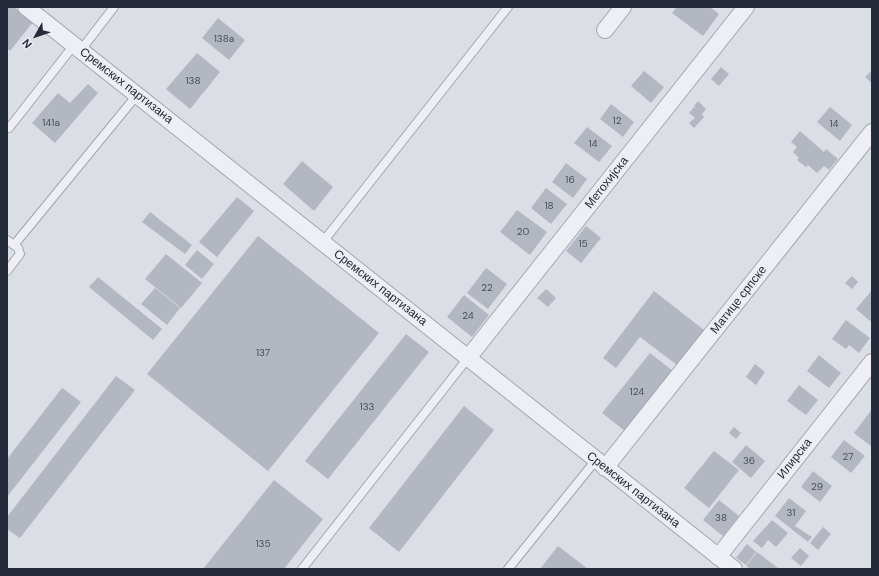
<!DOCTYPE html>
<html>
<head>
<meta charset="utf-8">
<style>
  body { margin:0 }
  #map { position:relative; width:879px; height:576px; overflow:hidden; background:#dcdee5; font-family:"DM Sans",sans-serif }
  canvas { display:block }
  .frame { position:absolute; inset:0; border:8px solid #262b3b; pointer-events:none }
  .north { position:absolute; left:16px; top:16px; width:40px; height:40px; -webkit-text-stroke:3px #ebedf3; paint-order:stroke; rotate:230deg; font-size:11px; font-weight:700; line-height:16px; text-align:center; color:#262b3b }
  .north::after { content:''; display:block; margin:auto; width:14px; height:18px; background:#262b3b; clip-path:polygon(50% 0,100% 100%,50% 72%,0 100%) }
</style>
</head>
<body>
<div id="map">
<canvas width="879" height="576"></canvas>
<div class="frame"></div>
<div class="north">N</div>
</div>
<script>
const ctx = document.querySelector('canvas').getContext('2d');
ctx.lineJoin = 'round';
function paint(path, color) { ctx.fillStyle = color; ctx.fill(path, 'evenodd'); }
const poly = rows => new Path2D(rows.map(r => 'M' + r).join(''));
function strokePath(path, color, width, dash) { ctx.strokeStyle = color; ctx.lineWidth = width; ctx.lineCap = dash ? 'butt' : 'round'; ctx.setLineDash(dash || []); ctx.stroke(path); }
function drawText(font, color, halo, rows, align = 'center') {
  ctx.font = font + ' "DM Sans",sans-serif'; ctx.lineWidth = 3; ctx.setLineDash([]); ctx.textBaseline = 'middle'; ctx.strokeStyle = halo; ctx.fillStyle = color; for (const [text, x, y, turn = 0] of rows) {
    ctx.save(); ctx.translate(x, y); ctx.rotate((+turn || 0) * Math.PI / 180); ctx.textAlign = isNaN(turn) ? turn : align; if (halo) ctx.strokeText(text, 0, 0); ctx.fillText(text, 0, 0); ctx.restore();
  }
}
const building = poly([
  [7,7,14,7,33,22,10,51,7,48],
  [677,7,710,7,719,14,703,36,672,13],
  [218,18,245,40,229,60,202,38],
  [197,53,220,72,190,109,166,89],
  [721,67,729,74,719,86,711,79],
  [872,70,872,83,865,77],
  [644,71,664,87,651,103,631,86],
  [88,84,98,93,55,143,32,123,58,93,70,103],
  [698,101,706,109,702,114,704,117,694,128,689,123,695,118,689,113,694,107,698,110,694,106],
  [611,104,634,122,623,137,600,119],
  [830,107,852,125,840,141,817,122],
  [587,127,612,146,599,162,574,143],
  [800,131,824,152,826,149,838,159,829,170,824,166,817,173,808,165,806,167,797,160,799,158,793,152,797,147,791,142],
  [302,161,333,187,314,211,283,184],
  [566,163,587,179,573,198,552,182],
  [546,188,567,204,551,224,531,208],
  [237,197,254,211,217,257,199,242],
  [517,210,547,232,530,255,500,232],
  [150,212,192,245,185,254,142,222],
  [586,226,601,238,581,263,566,251],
  [258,236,379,333,268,471,147,374],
  [197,250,214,264,202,279,185,265],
  [166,254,202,283,181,308,145,279],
  [486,268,507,284,488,309,467,293],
  [852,276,858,282,852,289,845,283],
  [98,277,162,329,153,340,89,287],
  [155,288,180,308,167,325,141,304],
  [546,289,556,298,548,307,537,298],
  [872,290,872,319,870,321,856,309],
  [654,291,704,330,677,365,640,337,616,368,603,358],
  [464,295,489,315,472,337,447,317],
  [846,320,870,338,859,353,849,345,846,349,832,339],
  [406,334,429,352,328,479,305,461],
  [650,353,673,371,625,431,602,413],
  [819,355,841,373,829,388,807,371],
  [755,364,765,372,756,385,746,377],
  [116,376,135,390,20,538,7,529,7,517],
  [799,385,818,400,806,415,787,401],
  [62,388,81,402,7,497,7,459],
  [464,406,494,430,399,552,369,528],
  [872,409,872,447,854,433],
  [734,427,741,433,736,439,729,433],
  [844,440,865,456,851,473,831,457],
  [746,445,765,461,751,478,732,462],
  [714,451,739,470,709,508,684,488],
  [813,471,832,486,820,502,801,487],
  [274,480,323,519,284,569,203,569],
  [789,498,806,511,795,526,812,537,808,542,775,516],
  [719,500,739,516,723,536,703,520],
  [772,520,788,533,776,547,768,540,762,548,753,541],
  [823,527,831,534,818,550,810,543],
  [747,544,756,552,746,565,736,558],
  [558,546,588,569,540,569],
  [800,548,809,556,801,566,791,558],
  [757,552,779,569,751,569,746,566]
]);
const service = poly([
  [81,50,114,7],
  [9,128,74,45],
  [7,240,18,248,20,254,7,271],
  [322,243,508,7],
  [14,245,137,95],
  [302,569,468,358],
  [508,569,596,460]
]);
const minor = poly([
  [26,7,734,569],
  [605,30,623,7],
  [468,358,746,7],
  [605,468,872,132],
  [718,557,872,362]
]);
const numberNames = [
  ["138a",224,39],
  ["138",193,81],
  ["12",617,121],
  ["141a",51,123],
  ["14",834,124],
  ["14",593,144],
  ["16",570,180],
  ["18",549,206],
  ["20",523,232],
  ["15",583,244],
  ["22",487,288],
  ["24",468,316],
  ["137",263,353],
  ["124",637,392],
  ["133",367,407],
  ["27",848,457],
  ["36",749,461],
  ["29",817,487],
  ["31",791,513],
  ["38",721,518],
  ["135",263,544]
];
const streetNames = [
  ["Сремских партизана",126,86,38],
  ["Метохијска",607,183,-52],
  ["Сремских партизана",380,288,38],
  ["Матице српске",739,300,-52],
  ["Илирска",795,459,-52],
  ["Сремских партизана",633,490,38]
];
paint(building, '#b3b7c2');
strokePath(service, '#a2a5af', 10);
strokePath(minor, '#a2a5af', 18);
strokePath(service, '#eeeff4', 8);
strokePath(minor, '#eeeff4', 16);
drawText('10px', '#494e5d', null, numberNames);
drawText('12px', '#262b3b', '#ebedf3', streetNames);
</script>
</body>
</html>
